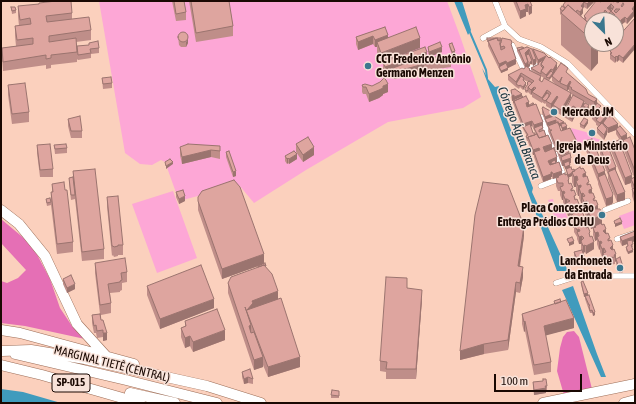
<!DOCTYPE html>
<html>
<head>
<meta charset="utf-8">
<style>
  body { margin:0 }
  #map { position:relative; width:636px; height:404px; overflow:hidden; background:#fbd0bd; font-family:"Asap Condensed",sans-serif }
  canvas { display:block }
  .frame { position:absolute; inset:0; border:2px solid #1a0903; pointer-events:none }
  .north { position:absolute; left:584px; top:12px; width:40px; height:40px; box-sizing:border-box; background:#f8e2d9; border:1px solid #9f8b83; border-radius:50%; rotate:156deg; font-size:11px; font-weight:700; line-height:16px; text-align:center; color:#1a0903 }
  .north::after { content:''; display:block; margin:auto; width:14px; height:18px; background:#3b778e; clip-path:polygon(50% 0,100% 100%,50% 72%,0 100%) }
  .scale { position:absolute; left:494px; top:374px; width:88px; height:18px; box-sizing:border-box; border:2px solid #1a0903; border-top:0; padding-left:5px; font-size:12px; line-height:14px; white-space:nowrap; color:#1a0903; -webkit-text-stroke:3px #f8e2d9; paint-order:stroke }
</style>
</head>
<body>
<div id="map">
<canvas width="636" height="404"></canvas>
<div class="frame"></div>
<div class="north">N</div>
<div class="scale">100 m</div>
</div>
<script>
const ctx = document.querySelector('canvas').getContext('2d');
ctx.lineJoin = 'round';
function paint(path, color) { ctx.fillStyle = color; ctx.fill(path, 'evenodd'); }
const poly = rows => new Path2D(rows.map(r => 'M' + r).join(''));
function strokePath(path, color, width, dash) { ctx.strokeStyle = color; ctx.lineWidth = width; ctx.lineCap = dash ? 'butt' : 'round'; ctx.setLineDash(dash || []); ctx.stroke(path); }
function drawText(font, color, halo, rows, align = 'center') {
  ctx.font = font + ' "Asap Condensed",sans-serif'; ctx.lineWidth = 3; ctx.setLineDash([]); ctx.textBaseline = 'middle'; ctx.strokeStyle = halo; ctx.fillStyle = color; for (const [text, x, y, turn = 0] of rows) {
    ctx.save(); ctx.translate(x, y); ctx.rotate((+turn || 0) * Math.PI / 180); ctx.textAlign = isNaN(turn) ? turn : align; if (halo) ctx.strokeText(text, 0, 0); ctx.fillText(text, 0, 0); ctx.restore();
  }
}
const green = poly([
  [99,1,447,1,460,36,481,97,463,108,388,122,306,170,254,203,239,185,179,201,165,162,161,160,152,165,140,164,125,153],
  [571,128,586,132,595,138,601,140,608,146,601,152,595,147,589,144,578,149],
  [173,191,197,258,157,273,132,204],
  [553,199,555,209,562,205,570,223,558,226,548,200],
  [635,210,635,225,624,229,619,216]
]);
const forest = poly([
  [1,219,32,245,50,279,60,308,72,326,85,339,25,326,1,323,1,281,7,283,18,278,26,270,1,243],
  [574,331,579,337,592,389,564,395,557,371,560,348,563,337,567,332]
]);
const water = poly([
  [454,1,462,1,471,30,468,35],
  [482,68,488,79,495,87,499,86,497,93,533,188,532,192,568,271,557,271],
  [573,286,597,354,606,377,601,377,562,290],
  [1,389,23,392,61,403,1,403]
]);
const stream = poly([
  [469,30,486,70,487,78]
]);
const street = poly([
  [495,1,505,26,519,39,541,47,567,63,635,134],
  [483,38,505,26],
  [512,45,524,70,537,66],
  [541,117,564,177,541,186],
  [605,210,628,201],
  [617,239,635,233],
  [556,283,578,276,635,276]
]);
const highway = poly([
  [1,210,19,224,45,256,77,324,106,356],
  [1,330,20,333,134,364],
  [2,351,31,350,85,359,207,386,261,403],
  [15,354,126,380,217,403],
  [1,365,42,375,140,403],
  [130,393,175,403],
  [543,403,635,384],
  [624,403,635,400]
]);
const wall = poly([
  [172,1,184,1,186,12,186,20,176,21],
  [189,1,229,1,233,26,233,36,196,42],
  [513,1,530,1,532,13,529,15,528,12,526,12,526,16,520,19],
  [566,1,595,1,587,9,584,7,583,8,583,13,581,16,584,19,584,16,600,2,635,1,635,10,634,11,634,16,627,24,625,22,621,25,620,27,620,32,616,20,592,20,592,44,604,44,599,49,598,48,598,63,591,71,561,45,561,15,560,14,560,9,563,6,563,5],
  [18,6,72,13,72,19,91,30,91,40,76,42,77,46,99,48,99,53,91,54,91,58,78,60,77,59,77,62,51,65,51,68,46,69,46,65,3,71,2,58,2,48,16,46,15,36,15,26,19,26,18,16],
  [11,7,16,10,16,13,12,14],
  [635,18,623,63,619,60,617,62,616,61,615,63,610,59,610,51,613,47,613,44,616,44],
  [385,27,381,63,377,52,377,47,375,47,373,44,358,50,356,44,356,37],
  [178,36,188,43,186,47,181,47,179,45],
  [487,38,501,38,501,43,500,43,512,48,516,64,508,68,508,70,501,73,488,46,488,42,487,42],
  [449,44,455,54,452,55,449,46],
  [428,47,442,52,429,57,428,52],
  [522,47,533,51,533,49,557,68,555,72,568,74,597,103,602,114,607,117,618,127,627,138,635,150,635,205,632,196,632,189,631,186,631,183,625,185,611,151,611,143,632,178,634,177,623,148,623,141,621,142,616,134,616,130,608,133,607,132,607,134,604,140,597,133,597,128,598,126,596,125,596,123,592,119,592,111,594,107,584,102,584,104,589,110,587,114,583,111,583,109,580,115,573,111,572,112,575,116,572,122,564,117,564,112,573,95,571,94,571,93,569,91,569,89,567,91,561,115,553,110,553,106,551,109,546,106,546,103,545,104,542,102,542,103,532,97,532,94,531,95,528,92,527,93,525,92,525,90,527,85,528,82,524,80,526,85,523,90,520,87,519,89,516,87,508,80,508,75,525,68,517,51,517,48],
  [536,61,538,65,531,68,531,70,538,74,530,70,528,68,530,66,530,64,532,63,533,66,536,64],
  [541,76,545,79,542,82,541,82],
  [552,77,552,81,556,85,547,80,549,80],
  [427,59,451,60,451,67,424,71,394,79,393,75,393,72,385,74,383,69,383,62],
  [102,78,112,83,112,88,103,89],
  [8,85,29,112,29,122,12,124,8,95],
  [362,85,388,92,383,94,383,95,379,98,369,102,366,94,363,94,362,92],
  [511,90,522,96,529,105,543,127,543,130,552,148,555,148,548,131,549,125,547,126,542,113,542,108,564,122,562,131,561,126,559,127,561,131,576,145,568,149,571,163,570,163,570,167,572,170,575,171,586,177,589,184,592,193,595,200,602,223,610,240,613,249,614,249,616,261,615,262,615,264,605,266,603,261,603,256,602,257,600,252,600,249,599,250,597,244,597,240,595,241,593,235,593,228,591,229,589,223,589,219,587,220,585,214,585,212,584,212,582,207,582,203,581,203,579,198,579,196,578,196,576,191,576,187,574,187,572,182,572,176,569,177,569,183,573,190,579,211,588,228,594,249,586,254,585,252,583,253,584,261,577,264,574,257,574,252,581,250,581,244,579,244,577,239,577,237,574,232,574,228,573,228,571,223,571,215,568,216,566,211,566,206,565,207,563,202,563,200,562,200,560,195,560,191,558,191,556,186,556,178,558,177,553,179,552,177,551,177,551,179,543,182,534,157,534,155,533,155,528,142,528,141,527,141,526,138,527,136,523,129,513,103,513,101,512,101,511,95],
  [532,126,536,134,535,135,533,133,530,127],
  [555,152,557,152,562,166,564,166,565,169,566,169,567,174,565,175,562,174,556,162,557,162],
  [68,119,82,131,82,138,71,138,68,126],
  [588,123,584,129,580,127,580,124],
  [585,141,605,175,613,202,612,204,606,206,598,184,598,182,585,148],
  [296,144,314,155,303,162,296,152],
  [37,145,53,169,53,177,40,177,37,153],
  [54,145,67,148,67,153,55,154],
  [220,146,220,159,211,157,182,164,180,155,180,147],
  [600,147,616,171,625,200,617,202,608,179,608,175,600,154],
  [226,152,236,176,233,177,226,157],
  [285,156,297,159,289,164,288,163,287,164,285,161],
  [73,171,104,249,104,259,82,261,75,199,71,200,69,183,69,178,73,177],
  [52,184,73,242,73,252,57,254,51,205,47,206,46,201,46,199,51,199,51,192,52,192],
  [176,192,185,201,179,204,176,197],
  [107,197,123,245,123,255,118,255,118,256,114,257,113,255,112,256,107,207],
  [198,197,264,263,278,300,300,367,268,377,263,365,263,367,254,370,228,293,228,283,258,267,258,266,222,279,198,210],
  [635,231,635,241,632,242,633,247,632,247,633,252,628,254,626,250,626,247,628,247,627,244,622,246,620,242,620,237],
  [524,236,520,267,523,277,520,293,516,292,508,350,484,354,460,360],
  [616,259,623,272,619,273,616,264],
  [95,263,127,272,127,282,122,283,122,290,120,291,120,292,110,293,111,303,111,313,101,315,101,320,107,340,103,341,103,337,97,338,96,333,94,333,92,323,92,315,100,314,95,273],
  [63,279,75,289,67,293,63,284],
  [581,282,588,295,595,315,593,316,592,313,590,313,585,299,585,296,588,295,584,297,581,284],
  [147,286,214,308,160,329,147,295],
  [407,288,422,299,416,379,386,379,386,372,380,371,380,361],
  [554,301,574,328,545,335,551,362,551,372,534,375,525,331,524,332,522,324,522,314,554,304],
  [185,321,225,340,193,352,190,346,185,348,181,337,181,328,185,326],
  [242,372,253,379,253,384,248,383,244,384,242,377],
  [533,382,547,386,547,391,546,391,546,393,534,395,533,387],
  [331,395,339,396,339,398,331,398]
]);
const shadedWall = poly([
  [590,1,595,1,587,9,587,4],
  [584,2,584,7,581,11,581,6],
  [528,4,528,12,526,12,526,16,520,19,520,11,525,5],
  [611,4,611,9,607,13,607,8],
  [635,5,634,16,627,24,627,19,632,9],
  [532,6,532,13,529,15,529,7],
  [583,8,583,13,580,17,580,12],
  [605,10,605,15,603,20,597,20],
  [625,17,625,22,621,25,619,29,620,27,620,32,616,37,616,32,618,25,621,20],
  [388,35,388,43,377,42,377,47,375,47,375,40],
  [373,36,373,44,358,50,358,42],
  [592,37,592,44,598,44,598,63,591,71,591,39],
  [188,38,188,43,186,47,186,42],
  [420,38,420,48,381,63,381,53],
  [599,44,604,44,599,49],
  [635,44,635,49,623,63,623,58],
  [442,47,442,52,429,57,429,52],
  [529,49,529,54,525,55,525,53],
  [455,51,455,54,452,55,452,52],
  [427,52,427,59,393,68,393,72,385,74,385,67],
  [619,55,619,60,617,62,617,57],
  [546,56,542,65,538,63,538,60],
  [616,56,616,61,615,63,615,58],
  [516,59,516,64,508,68,508,70,501,73,501,71,507,68,507,63],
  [536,59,536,64,533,66,533,60],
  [506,61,506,66,499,67,499,64],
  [532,61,532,64,530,64,530,66,525,69,525,64],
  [557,63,557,68,553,75,549,80,549,78,553,73,553,70],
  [424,64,424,71,394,79,394,72],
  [551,69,551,74,546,77,546,75],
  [521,73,521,78,516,84,516,82],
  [570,81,570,86,569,86,569,89,567,91,567,86],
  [526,83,526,85,523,90,523,87],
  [388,84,388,92,383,94,383,95,379,98,369,102,369,94,383,86],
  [534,87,534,92,532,92,532,94,531,95,531,90],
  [547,90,547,95,542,99,542,103,542,98],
  [571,93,571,98,561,115,561,110],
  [522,94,522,99,514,102,514,97],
  [514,95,514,100,512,101,512,96],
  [557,96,557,101,553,105,553,106,551,109,551,104],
  [597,99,597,104,594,107,594,102],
  [584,101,584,106,583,106,583,109,580,115,580,110],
  [529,102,529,107,526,108,526,103],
  [589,105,589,110,587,114,587,108],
  [573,106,573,111,569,117,568,117,568,119,568,114],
  [602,112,602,117,596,120,596,123,596,118],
  [554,113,554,118,545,119,545,117],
  [575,114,575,116,572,122,572,119],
  [607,115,607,120,603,123,603,124,600,128,600,123],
  [556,120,556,122,549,124,549,125,547,126,547,123],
  [588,120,588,123,584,129,584,126],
  [532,121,532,126,524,129,523,127,523,124],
  [543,122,543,127,535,130,534,128,534,130,534,125],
  [564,122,564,125,561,124,561,126,552,130,550,131,550,135,550,128],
  [618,124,618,129,616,129,616,130,608,133,608,128],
  [567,126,567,129,562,131,562,128],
  [607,129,607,134,604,140,604,135],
  [627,134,627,139,621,142,621,137],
  [576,140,576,145,566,149,566,144],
  [552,144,552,149,546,150,546,151,543,152,543,147],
  [314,147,314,155,303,162,303,155],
  [539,148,539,153,534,152,534,155,533,155,533,150],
  [211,150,211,157,182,164,182,157],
  [297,154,297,159,289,164,289,159],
  [557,157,557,162,552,164,551,162,551,165,548,166,548,161],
  [288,158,288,163,287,164,287,159],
  [571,158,571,163,565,165,564,163,564,166,562,166,562,161],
  [173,162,173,164,166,169,166,166],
  [570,165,570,168,565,169,565,167],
  [616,167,616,174,609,174,609,170],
  [236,171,236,176,233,177,233,172],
  [562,171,562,176,558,176,558,177,553,179,553,174],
  [605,171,605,179,598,177,598,174],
  [552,172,552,177,551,177,551,179,543,182,543,177],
  [572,173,572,176,568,178,568,175],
  [586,173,586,183,583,184,583,174],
  [632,175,632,181,631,179,631,183,625,185,625,178],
  [577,176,577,184,576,181,576,187,574,187,574,177],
  [581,185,581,193,579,188,579,196,578,196,578,186],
  [592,189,592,199,589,193,589,190],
  [564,191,564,199,563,194,563,200,562,200,562,192],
  [625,192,625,200,617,202,617,195],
  [583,193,583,200,582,197,582,203,581,203,581,194],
  [613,194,613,202,612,204,606,206,606,199],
  [185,196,185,201,179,204,179,199],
  [565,199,567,199,567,206,566,203,566,206,565,207],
  [587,201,587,209,585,204,585,212,584,212,584,202],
  [579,204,579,212,573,213,573,216,571,216,571,209],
  [598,205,598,215,602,214,602,224,595,226,595,228,594,229,594,219,596,206],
  [568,208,571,208,571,215,568,216],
  [590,209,590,216,589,213,589,219,587,220,587,210],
  [593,218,593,228,591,229,591,219],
  [622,222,622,224,615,227,615,224],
  [524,226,524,236,518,276,518,266],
  [579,229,579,236,577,232,577,237,577,230],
  [606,229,606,236,603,231],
  [598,232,598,240,597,237,597,240,595,241,595,233],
  [582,236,582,243,581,241,581,244,579,244,579,237],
  [635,236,635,241,627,244,627,241,627,244,622,246,622,241],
  [574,241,574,244,569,246,569,243],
  [601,241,601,248,600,244,600,249,599,250,599,242],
  [594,242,594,249,586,254,586,246],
  [585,245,585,252,583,253,583,246],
  [613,245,613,252,610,248],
  [604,248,604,256,603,253,603,256,602,257,602,249],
  [633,250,633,252,628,254,628,252],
  [264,254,264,264,222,279,222,269],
  [616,254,616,261,615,262,615,257,614,255],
  [584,256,584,261,577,264,577,259],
  [523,267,523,277,520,293,520,283],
  [623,267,623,272,619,273,619,268],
  [516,282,516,292,508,350,508,340],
  [75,284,75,289,67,293,67,288],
  [422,290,422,299,416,379,416,369],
  [278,291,278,301,247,310,252,301],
  [588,293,588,295,584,297,584,294],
  [214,299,214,308,160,329,160,319],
  [595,312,595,315,593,316,593,313],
  [574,318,574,328,544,336,544,326],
  [525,321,525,331,524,332,524,322],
  [251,325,251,335,249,326],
  [225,330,225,340,193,352,193,342],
  [103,333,107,333,107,340,103,341],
  [190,336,190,346,185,348,185,338],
  [484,344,484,354,460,360,460,351],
  [263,357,263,367,254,370,254,360],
  [300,357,300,367,268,377,268,367],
  [248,377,248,383,244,384,244,379],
  [546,388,546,393,534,395,534,390]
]);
const building = poly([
  [56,1,71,1,72,13,46,16,47,22,89,17,91,30,49,36,49,42,76,38,77,52,51,55,51,58,46,59,46,55,3,62,2,48,33,44,33,38,17,40,15,26,31,24,30,18,20,20,18,6,39,4,39,3,56,1],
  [174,1,184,1,186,12,176,14,174,1],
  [191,1,229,1,233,26,196,33,191,1],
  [516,1,530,1,532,6,529,7,528,4,525,5,526,9,520,11,516,1],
  [566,1,590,1,587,4,584,2,581,6,583,8,580,12,577,10,576,12,568,5,565,8,563,5,566,1],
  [596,1,599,1,600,2,602,1,613,1,613,2,615,1,618,3,620,1,635,1,635,5,632,9,634,11,627,19,625,17,621,20,618,25,620,27,616,31,616,20,603,20,607,15,606,14,607,12,605,10,604,12,605,13,597,20,592,20,592,23,591,25,585,20,586,18,584,16,596,1],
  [623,3,624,4,622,7,621,6,623,3],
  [611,4,614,7,611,11,615,15,613,16,609,13,611,11,607,8,611,4],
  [616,9,620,9,616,13,614,11,616,9],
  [568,5,592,26,592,37,591,39,561,13,568,5],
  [562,6,565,8,563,11,560,9,562,6],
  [11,7,15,7,16,10,12,11,11,7],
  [612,8,613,9,611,11,610,10,612,8],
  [605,16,606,17,603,20,601,20,605,16],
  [635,18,635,44,623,58,619,55,617,57,616,56,615,58,610,54,612,53,610,51,616,44,615,44,616,44,616,39,635,18],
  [385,27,388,35,375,40,373,36,358,42,356,37,385,27],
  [416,27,420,38,381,53,377,42,416,27],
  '178 37a5 5 0 1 1 10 0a5 5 0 1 1-10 0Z',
  [487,38,496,38,490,40,487,40,487,38],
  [497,38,498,41,500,40,500,44,501,43,502,38,511,40,512,43,511,44,516,59,507,63,506,61,499,64,488,41,497,38],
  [500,44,501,47,504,46,505,48,501,50,500,44],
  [497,38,501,38,501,40,498,40,497,38],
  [98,41,99,48,90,49,91,53,78,55,77,46,89,45,89,43,98,41],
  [440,42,442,47,429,52,428,47,440,42],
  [452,43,455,51,452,52,449,44,452,43],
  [425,47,427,52,385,67,383,62,425,47],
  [522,47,524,48,519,50,519,51,517,48,522,47],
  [527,47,532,49,536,59,533,60,529,49,525,53,528,62,525,64,519,50,527,47],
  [533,49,544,53,549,58,550,57,557,63,553,70,551,69,546,75,541,71,544,67,541,64,546,56,538,60,533,49],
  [529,54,532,61,530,62,530,64,528,65,528,62,526,55,529,54],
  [451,55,451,60,424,64,394,72,393,68,415,60,451,55],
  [543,60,541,64,541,66,543,68,541,71,541,74,531,68,539,64,538,63,543,60],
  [506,63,508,68,501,71,499,67,506,63],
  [561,63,568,68,566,72,586,89,588,94,597,99,594,102,571,89,572,88,569,86,571,82,570,81,567,86,560,83,562,77,559,82,552,76,561,63],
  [526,66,530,69,529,70,541,76,539,80,542,82,544,78,571,93,561,110,553,105,558,97,557,96,551,104,546,101,551,93,547,90,542,98,532,92,536,88,534,87,531,90,528,87,534,81,521,73,516,82,508,75,522,68,524,69,526,66],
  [551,71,553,73,549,78,546,77,551,71],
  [521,76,524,78,523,80,526,83,523,87,520,85,519,86,516,84,521,76],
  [111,77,112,83,103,84,102,78,111,77],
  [384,78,386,80,388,84,383,86,383,88,379,90,369,94,366,87,363,87,362,85,365,84,372,86,380,82,384,78],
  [529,81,532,83,528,87,528,90,527,91,525,90,525,88,528,84,527,83,529,81],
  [25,83,29,112,12,114,8,85,25,83],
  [515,89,522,94,514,97,514,95,512,96,511,90,515,89],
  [547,93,549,94,549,97,545,101,542,99,547,93],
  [573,95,584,101,580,110,573,106,568,114,564,112,573,95],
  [522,96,523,97,514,101,514,103,513,100,522,96],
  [526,96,529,102,526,103,527,107,536,104,543,122,534,125,532,121,523,124,514,101,526,96],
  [533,103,534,104,529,106,529,105,533,103],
  [585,103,589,105,587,108,583,106,585,103],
  [597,103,601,106,597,110,599,109,602,112,596,118,592,114,594,112,592,111,597,103],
  [543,107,554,113,545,117,542,108,543,107],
  [571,111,575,114,572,119,568,117,571,111],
  [604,112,607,115,600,123,596,120,604,112],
  [80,116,82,131,71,131,68,119,80,116],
  [554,116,564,122,558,124,558,122,549,125,549,124,556,122,556,120,547,123,545,119,554,116],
  [608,116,610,117,611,116,618,124,608,128,603,123,608,116],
  [584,118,588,120,584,126,580,124,584,118],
  [558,122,561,131,570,128,576,140,566,144,569,152,560,156,550,131,552,130,550,130,548,126,558,122],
  [565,123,567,126,562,128,561,124,565,123],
  [602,123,607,129,604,135,597,128,602,123],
  [530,124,533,133,535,133,535,135,528,137,528,138,527,138,526,136,528,135,523,127,530,124],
  [542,125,543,128,539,130,539,132,544,130,546,136,539,138,534,128,542,125],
  [620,126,627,134,621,137,616,129,620,126],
  [537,134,539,138,548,135,552,144,543,147,545,152,554,148,557,157,548,161,550,165,559,162,562,171,553,174,552,172,551,172,551,174,543,177,534,152,540,150,539,148,533,150,528,137,537,134],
  [308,137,314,147,303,155,296,144,308,137],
  [630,137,635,150,635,171,623,140,630,137],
  [592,139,605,171,598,174,585,141,592,139],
  [619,140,632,175,625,178,611,143,619,140],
  [50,144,53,169,40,170,37,145,50,144],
  [66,144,67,148,55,149,54,145,66,144],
  [188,144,220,146,220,151,211,150,182,157,180,147,188,144],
  [607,144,616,167,609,170,600,147,607,144],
  [557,147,557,149,554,150,554,148,546,151,546,150,557,147],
  [229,151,236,171,233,172,226,152,229,151],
  [294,151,297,154,289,159,288,158,287,159,285,156,294,151],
  [570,153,571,158,562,161,561,157,570,153],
  [170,159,173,162,166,166,165,162,170,159],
  [555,160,556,163,552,164,551,162,555,160],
  [569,161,570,165,565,167,564,163,569,161],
  [571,167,572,170,574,169,575,171,572,172,572,173,568,175,566,169,571,167],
  [580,167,581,169,583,168,586,173,583,174,583,177,587,176,589,182,587,183,587,185,590,184,592,189,589,190,589,193,593,193,595,198,593,199,594,201,596,200,598,205,596,206,595,209,600,209,602,214,594,219,593,218,591,219,589,213,591,212,590,209,587,210,585,204,587,203,587,201,584,202,582,197,585,196,583,193,581,194,579,188,581,187,581,185,578,186,576,181,578,180,577,176,574,177,572,172,580,167],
  [95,169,104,249,82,252,73,171,95,169],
  [615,169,625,192,617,195,608,172,615,169],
  [565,173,565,175,567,174,569,179,568,180,569,184,571,183,573,188,571,189,571,191,574,190,576,195,574,196,575,200,577,199,579,204,577,205,577,207,571,209,571,208,568,208,566,203,570,201,567,199,565,199,563,194,565,193,564,191,562,192,560,187,563,186,563,183,558,183,556,178,559,177,558,176,565,173],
  [605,174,613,194,612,197,606,199,598,177,605,174],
  [73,177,75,195,71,195,69,178,73,177],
  [635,177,635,197,632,189,635,188,631,179,635,177],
  [234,180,240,187,264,254,222,269,198,201,198,197,202,191,234,180],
  [64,182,65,190,67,190,73,242,57,244,51,192,53,192,52,184,64,182],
  [483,182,508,185,524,226,518,266,523,267,520,283,516,282,508,340,484,344,460,351,475,215,483,182],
  [183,190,185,196,179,199,176,192,183,190],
  [118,196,123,245,118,245,118,246,114,247,113,246,112,246,107,197,118,196],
  [50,198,51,202,47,203,46,199,50,198],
  [579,211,580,212,582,211,584,216,582,217,584,221,585,220,588,225,585,226,586,228,588,227,590,232,589,233,590,237,592,236,594,242,586,246,585,245,583,246,581,241,584,238,582,236,579,237,577,232,580,231,579,229,577,230,574,225,577,224,577,221,573,221,571,216,573,214,573,213,579,211],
  [620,218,622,222,615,224,614,221,620,218],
  [601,223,602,225,604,224,606,229,603,231,606,234,608,233,610,238,608,239,608,241,611,240,613,245,610,248,612,250,614,249,616,254,614,255,615,257,605,258,603,253,606,252,604,248,602,249,600,244,602,243,601,241,599,242,597,237,599,236,598,232,595,233,593,228,596,227,595,226,601,223],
  [635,231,635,236,622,241,620,237,635,231],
  [572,237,574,241,569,243,567,239,572,237],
  [632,240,633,244,631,245,633,250,628,252,626,247,628,246,627,241,632,240],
  [582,250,584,256,577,259,574,252,582,250],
  [620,257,623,267,619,268,616,259,620,257],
  [125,258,127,272,121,273,122,280,120,281,120,282,108,284,111,303,100,305,95,263,125,258],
  [265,263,266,266,264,265,258,267,258,266,265,263],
  [201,265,214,299,160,319,147,286,201,265],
  [264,265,272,274,278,291,252,301,253,303,247,310,281,298,300,357,268,367,245,307,251,325,249,326,251,333,254,332,263,357,254,360,228,283,231,277,264,265],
  [71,275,75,284,67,288,63,279,71,275],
  [386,277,407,278,407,288,422,290,416,369,386,369,387,362,380,361,386,277],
  [583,281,588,293,584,294,581,282,583,281],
  [589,295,595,312,593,313,592,310,590,311,589,306,590,305,589,305,585,296,589,295],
  [560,299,561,302,555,304,554,301,560,299],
  [566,300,574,318,544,326,551,362,534,365,525,321,524,322,522,314,566,300],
  [217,309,225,330,193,342,190,336,185,338,181,328,186,326,185,321,217,309],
  [100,314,101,320,103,320,107,333,103,333,103,330,97,331,96,325,94,326,92,315,100,314],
  [250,369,253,379,248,377,244,379,242,372,250,369],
  [543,379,546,379,547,386,545,386,546,388,534,390,533,382,543,381,543,379],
  [332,390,339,391,339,396,331,395,332,390]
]);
const markers = [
  [368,66,4,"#3b778e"],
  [554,112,4,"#3b778e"],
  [592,133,4,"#3b778e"],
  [602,215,4,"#3b778e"],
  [620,268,4,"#3b778e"]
];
const shields = [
  [71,383,38]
];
const shieldNames = [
  ["SP-015",71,383]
];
const poiNames = [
  ["CCT Frederico Antônio",376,59],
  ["Germano Menzen",376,73],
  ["Mercado JM",562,112],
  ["Igreja Ministério",592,146,"center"],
  ["de Deus",592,160,"center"],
  ["Placa Concessão",594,208,"right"],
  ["Entrega Prédios CDHU",594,222,"right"],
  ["Lanchonete",612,261,"right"],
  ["da Entrada",612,275,"right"]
];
const streetNames = [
  ["MARGINAL TIETÊ (CENTRAL)",112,364,14]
];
const waterNames = [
  ["Córrego Água Branca",519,133,69]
];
paint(green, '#fda7d6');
paint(forest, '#e56fb5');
paint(water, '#409bbd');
strokePath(stream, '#409bbd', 2);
strokePath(street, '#9d6e58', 6);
strokePath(highway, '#9d6e58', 11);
strokePath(street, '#fff', 5.5);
strokePath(highway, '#fff', 10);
paint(wall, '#bf8e89');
paint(shadedWall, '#9b746f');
paint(building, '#dea59f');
strokePath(building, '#9b746f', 1);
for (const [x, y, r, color] of markers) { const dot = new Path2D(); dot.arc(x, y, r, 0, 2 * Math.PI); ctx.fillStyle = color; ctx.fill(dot); strokePath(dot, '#f8e2d9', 1.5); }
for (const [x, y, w] of shields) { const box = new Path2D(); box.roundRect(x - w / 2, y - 9, w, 18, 3); ctx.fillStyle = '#f8e2d9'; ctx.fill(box); strokePath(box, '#1a0903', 1); }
drawText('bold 11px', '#1a0903', null, shieldNames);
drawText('bold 12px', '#1a0903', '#f8e2d9', poiNames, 'left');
drawText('12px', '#1a0903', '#f8e2d9', streetNames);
drawText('italic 13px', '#14303b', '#f8e2d9', waterNames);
</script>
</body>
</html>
